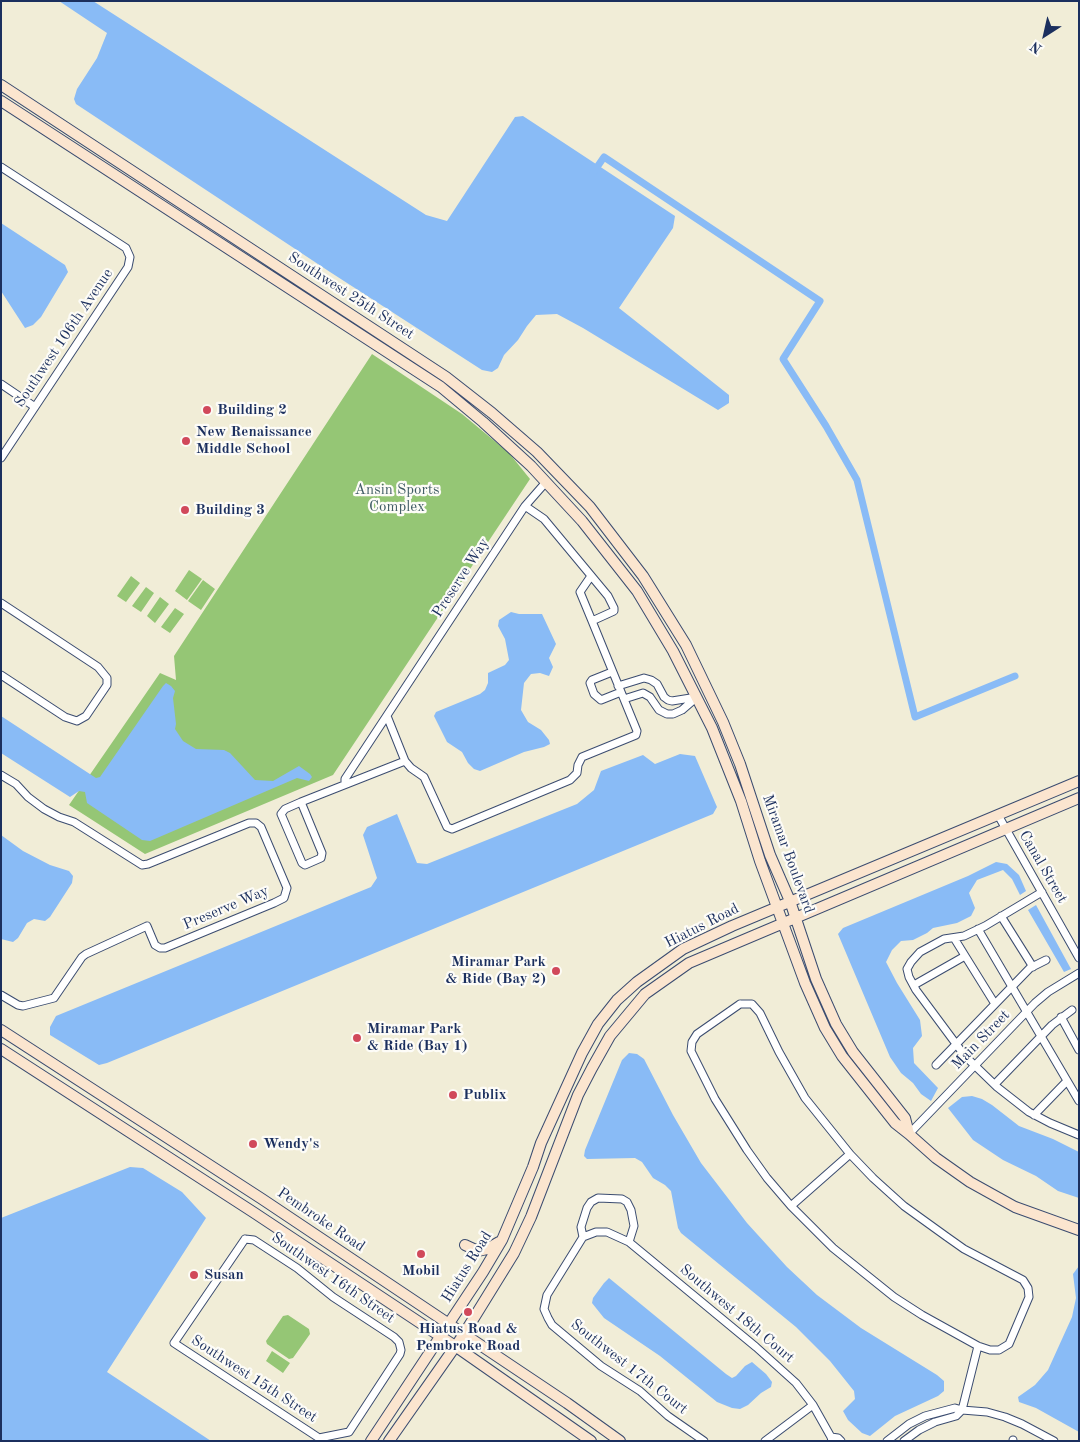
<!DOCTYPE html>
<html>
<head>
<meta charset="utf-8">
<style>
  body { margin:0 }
  #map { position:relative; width:1080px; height:1442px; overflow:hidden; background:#f1edd7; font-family:"Old Standard TT",serif }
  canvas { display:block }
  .frame { position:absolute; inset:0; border:2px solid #1b2f5e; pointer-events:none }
  .north { position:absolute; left:1020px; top:10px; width:50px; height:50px; -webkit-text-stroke:4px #fdfcf7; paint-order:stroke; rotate:215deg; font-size:14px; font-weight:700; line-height:20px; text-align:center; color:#1b2f5e }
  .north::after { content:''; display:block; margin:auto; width:18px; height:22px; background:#1b2f5e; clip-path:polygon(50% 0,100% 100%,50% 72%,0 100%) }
</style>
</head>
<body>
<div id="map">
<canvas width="1080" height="1442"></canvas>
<div class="frame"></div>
<div class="north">N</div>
</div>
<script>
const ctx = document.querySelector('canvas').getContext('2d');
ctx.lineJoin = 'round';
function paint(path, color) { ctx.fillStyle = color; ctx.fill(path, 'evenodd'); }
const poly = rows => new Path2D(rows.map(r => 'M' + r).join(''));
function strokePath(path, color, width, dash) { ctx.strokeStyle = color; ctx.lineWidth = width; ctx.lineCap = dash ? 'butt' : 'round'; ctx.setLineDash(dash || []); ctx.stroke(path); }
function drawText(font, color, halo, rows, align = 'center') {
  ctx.font = font + ' "Old Standard TT",serif'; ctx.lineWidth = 4.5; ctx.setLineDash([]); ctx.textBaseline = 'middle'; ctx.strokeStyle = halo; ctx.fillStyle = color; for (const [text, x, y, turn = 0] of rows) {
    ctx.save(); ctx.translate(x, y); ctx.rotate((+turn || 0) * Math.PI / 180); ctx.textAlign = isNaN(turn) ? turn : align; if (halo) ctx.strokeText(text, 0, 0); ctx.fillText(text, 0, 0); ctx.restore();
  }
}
const green = poly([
  [372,354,462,414,509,453,530,479,333,775,145,854,69,805,160,673,176,680,174,656],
  [189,570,202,579,187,600,175,591],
  [131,576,140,583,126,602,117,596],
  [203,580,215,589,201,610,188,601],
  [146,587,154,593,141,612,132,606],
  [160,597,169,604,155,623,147,616],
  [175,608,184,614,170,633,161,627],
  [288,1315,309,1329,310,1334,293,1358,289,1359,267,1344,266,1341,283,1316],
  [272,1351,290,1363,283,1373,266,1361]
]);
const water = poly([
  [59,1,93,1,426,215,447,221,515,117,523,116,675,216,673,228,619,308,729,395,729,403,718,410,583,328,557,314,536,315,527,326,518,340,504,355,498,368,492,372,482,370,330,272,76,104,74,99,77,89,97,58,107,33],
  [1,223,65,265,68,272,41,317,33,325,25,328,1,291],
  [511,612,519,614,542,614,556,644,549,658,553,667,549,676,540,673,531,674,524,683,521,710,528,722,541,730,549,740,550,744,544,747,524,752,480,771,474,769,468,763,462,752,447,742,434,716,436,712,480,694,485,690,488,683,488,673,505,665,509,660,505,639,498,626,499,620],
  [166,683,171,686,175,691,173,698,176,724,175,729,183,741,196,749,224,750,230,753,255,780,273,781,299,766,310,774,312,777,309,781,297,778,150,841,142,840,87,803,85,792,79,791,70,797,1,753,1,716,96,778,100,777,163,686],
  [680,754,695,756,717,807,713,814,107,1063,99,1065,50,1035,50,1027,56,1016,371,887,377,878,363,835,367,827,397,814,417,863,427,864,577,804,594,790,601,771,643,755,655,764],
  [1,835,23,851,50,865,69,871,73,876,72,883,50,917,45,921,34,919,27,923,18,938,13,942,1,939],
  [996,862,1007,864,1019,875,1026,891,1020,895,1012,879,1003,870,977,880,969,893,975,908,971,916,957,923,933,928,927,933,913,940,901,941,892,950,886,962,897,983,920,1020,922,1036,913,1048,914,1063,938,1088,931,1101,921,1094,913,1083,901,1073,890,1057,838,934,843,928,968,876],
  [1036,905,1071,969,1064,972,1028,910],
  [629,1053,637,1054,644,1059,673,1115,701,1163,747,1223,787,1267,817,1295,861,1328,937,1375,944,1381,944,1391,938,1396,895,1416,870,1436,862,1433,848,1420,843,1411,855,1399,854,1391,830,1361,796,1327,681,1233,678,1228,671,1191,665,1185,653,1178,642,1162,635,1158,587,1159,584,1156,585,1150,622,1060],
  [972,1096,982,1099,992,1105,1019,1126,1053,1139,1079,1152,1079,1198,1058,1191,1036,1176,1003,1160,973,1140,948,1108,962,1097],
  [130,1167,143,1168,182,1192,206,1218,107,1372,211,1441,1,1441,1,1218],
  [1079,1266,1079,1432,1036,1408,1019,1402,1018,1397,1035,1385,1048,1370,1072,1317,1076,1298,1073,1274],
  [609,1278,726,1374,732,1378,736,1376,745,1366,752,1362,766,1374,772,1382,771,1387,761,1393,748,1405,740,1409,732,1408,717,1402,660,1356,604,1318,592,1303,593,1298,604,1283]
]);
const canal = poly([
  [593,173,604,157,820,301,783,359,826,426,857,480,915,717,1015,676]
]);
const street = poly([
  [1,167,126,248,130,257,128,267,1,458],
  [1,384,35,407],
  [591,576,580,592,592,621],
  [1,603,98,667,107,678,107,685,86,716,77,721,65,717,1,675],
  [612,672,592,680,590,683,594,694,601,700,621,692],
  [618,686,644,678,651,680,657,684,664,697,668,700,672,701,697,697],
  [624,699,643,693,650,697,659,710,667,714,673,714,682,710,697,697],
  [387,716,405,761,411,768,424,777,447,827,452,829,570,780,577,773,578,765,582,757,636,735,637,731,592,621,614,611,614,608,608,596,544,519,525,506],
  [1,775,16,784,28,797,44,809,59,817,74,822,142,865,148,864,249,823,256,823,261,827,287,888,284,898,274,903,165,948,160,948,155,945,147,926,86,954,82,957,54,998,23,1006,18,1005,1,995],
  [345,783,345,779,525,506,546,482],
  [301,802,322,853,321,858,305,865,302,863,281,814,285,809,301,802],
  [301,802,405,761],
  [998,815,1079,958],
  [1042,892,985,926,964,936,944,939,920,952,911,962,907,969,909,977,916,990,965,1056,997,1087,1029,1112,1050,1123,1079,1135],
  [1001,916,1033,967],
  [978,929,1079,1101],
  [954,938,995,1004],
  [914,985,965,956],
  [740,1004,752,1004,760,1013,779,1052,805,1098,850,1154,873,1178,904,1206,947,1237,964,1249,1023,1280,1028,1288,1029,1297,1009,1344,999,1350,990,1350,978,1346,922,1315,894,1297,833,1248,791,1206,767,1178,747,1150,715,1099,691,1051,692,1042,697,1034,740,1004],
  [1061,1017,1079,1050],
  [936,1065,1030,968,1046,960],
  [995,1084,1052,1025,1072,1010],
  [1034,1115,1067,1081],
  [909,1134,1035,1003,1048,992,1079,973],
  [791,1206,850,1154],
  [583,1237,581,1227,587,1208,591,1202,598,1198,622,1199,627,1202,631,1210,634,1226,629,1242],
  [245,1239,254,1240,297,1268,333,1297,394,1337,399,1342,401,1350,400,1354,349,1432,319,1438,174,1343,245,1239],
  [962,1410,978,1346],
  [831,1437,838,1438,841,1441],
  [1013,1440,1013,1441],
  [704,1441,668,1416,640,1391,601,1366,552,1325,548,1318,544,1309,547,1295,583,1237,596,1232,607,1232,629,1242,646,1256,756,1347,796,1383,813,1405,831,1437,832,1441],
  [765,1441,813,1405],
  [887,1441,909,1424,925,1416,955,1408,962,1410,987,1412,1005,1417,1022,1424,1054,1441],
  [904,1441,919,1430,935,1422,956,1416,962,1410]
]);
const secondary = poly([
  [1,85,446,377,492,413,537,452,590,507,643,576,686,645,723,722,740,764,770,855,790,901,816,979,836,1024,853,1052,905,1118,909,1134],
  [1,101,441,387,483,422,531,466,582,521,637,591,673,651,712,728,741,801,760,861,805,983,825,1028,842,1056,895,1123,909,1134,936,1158,970,1182,1015,1207,1079,1230],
  [1,1030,262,1199,567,1403,620,1441],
  [1,1049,253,1212,455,1346,591,1441],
  [465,1245,478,1251,487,1249,499,1242],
  [371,1441,483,1272,502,1240,533,1167,541,1143,582,1053,598,1024,617,1000,637,982,683,949,732,926,1079,781],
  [389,1441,464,1334,514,1253,531,1217,578,1095,592,1068,610,1036,645,994,689,963,1079,798]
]);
const markers = [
  [207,410,5,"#d1495b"],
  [186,441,5,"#d1495b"],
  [185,510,5,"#d1495b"],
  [556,971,5,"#d1495b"],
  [357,1038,5,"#d1495b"],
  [453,1095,5,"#d1495b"],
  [253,1144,5,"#d1495b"],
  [421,1254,5,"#d1495b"],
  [194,1275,5,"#d1495b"],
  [468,1312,5,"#d1495b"]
];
const streetNames = [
  ["Southwest 25th Street",351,296,33],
  ["Southwest 106th Avenue",64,338,-56],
  ["Preserve Way",461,578,-57],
  ["Miramar Boulevard",788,854,70],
  ["Canal Street",1043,867,60],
  ["Preserve Way",226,908,-23],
  ["Hiatus Road",702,926,-27],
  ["Main Street",981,1040,-46],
  ["Pembroke Road",321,1220,34],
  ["Hiatus Road",467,1267,-58],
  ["Southwest 16th Street",333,1278,35],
  ["Southwest 18th Court",737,1314,40],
  ["Southwest 17th Court",629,1367,38],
  ["Southwest 15th Street",254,1379,33]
];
const poiNames = [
  ["Building 2",217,410],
  ["New Renaissance",196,432],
  ["Middle School",196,449],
  ["Building 3",195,510],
  ["Miramar Park",546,962,"right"],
  ["& Ride (Bay 2)",546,979,"right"],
  ["Miramar Park",367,1029],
  ["& Ride (Bay 1)",367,1046],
  ["Publix",463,1095],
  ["Wendy's",263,1144],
  ["Mobil",421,1271,"center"],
  ["Susan",204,1275],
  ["Hiatus Road &",468,1329,"center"],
  ["Pembroke Road",468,1346,"center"]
];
const parkNames = [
  ["Ansin Sports",397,490],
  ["Complex",397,507]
];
paint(green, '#95c675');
paint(water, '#89bbf6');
strokePath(canal, '#89bbf6', 7);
strokePath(street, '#3b4c70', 9);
strokePath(secondary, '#3b4c70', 12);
strokePath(street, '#fff', 7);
strokePath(secondary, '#fbe5cf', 10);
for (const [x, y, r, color] of markers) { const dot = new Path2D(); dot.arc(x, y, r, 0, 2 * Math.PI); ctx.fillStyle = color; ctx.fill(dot); strokePath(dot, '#fdfcf7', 2); }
drawText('15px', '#1b2f5e', '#fdfcf7', streetNames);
drawText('bold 15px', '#1b2f5e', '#fdfcf7', poiNames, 'left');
drawText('15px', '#405c65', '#fdfcf7', parkNames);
</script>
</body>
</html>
